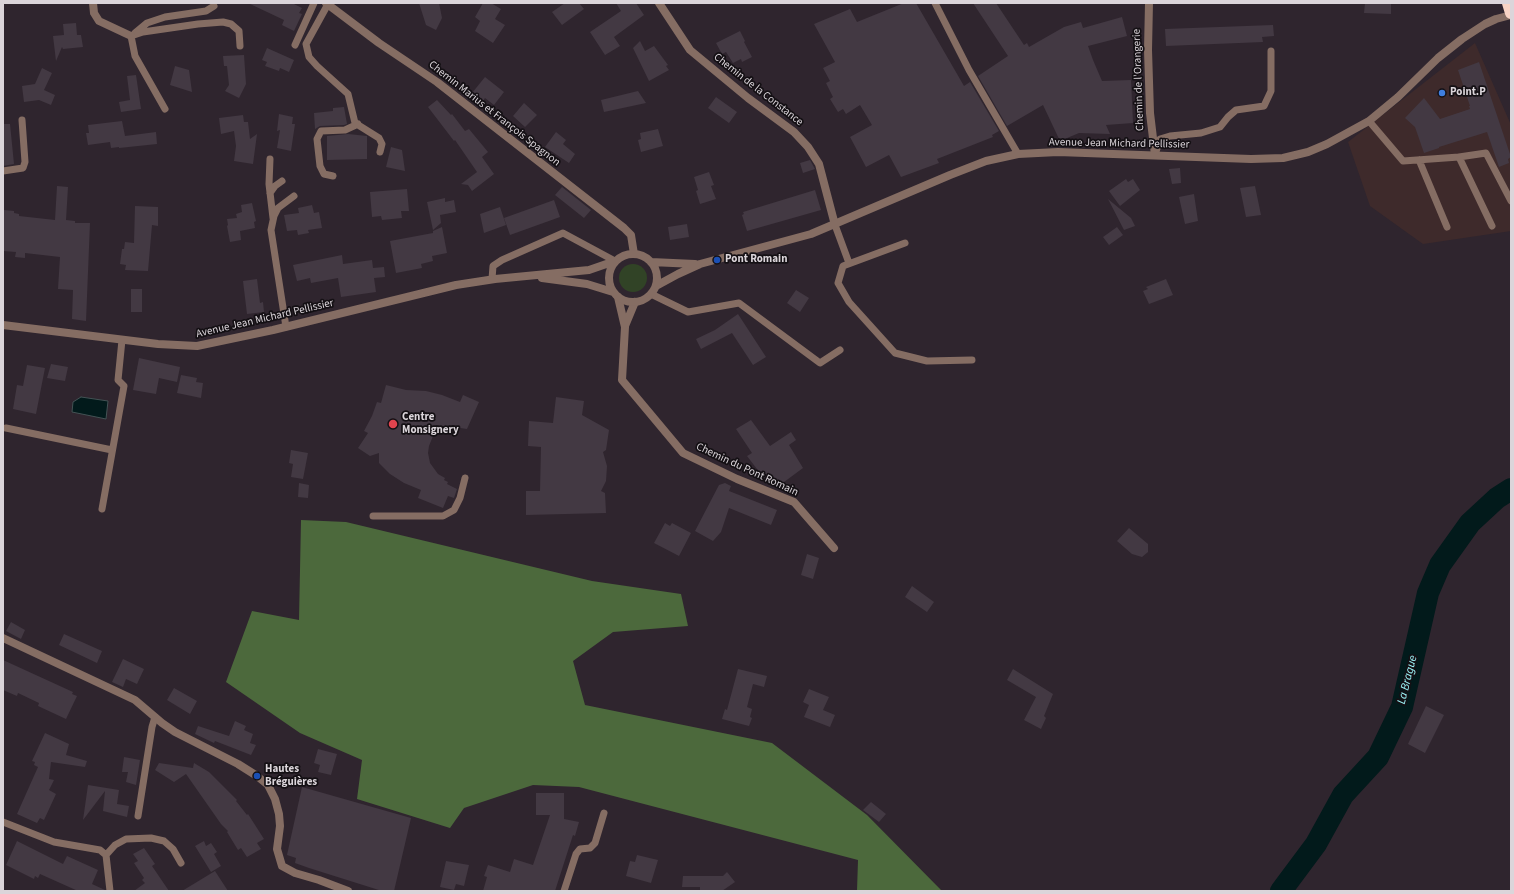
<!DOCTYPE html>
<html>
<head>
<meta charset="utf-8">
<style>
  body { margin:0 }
  #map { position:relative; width:1514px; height:894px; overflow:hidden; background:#2f252e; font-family:"Source Sans 3",sans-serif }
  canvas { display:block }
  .frame { position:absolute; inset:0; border:4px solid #dbd5da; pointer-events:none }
</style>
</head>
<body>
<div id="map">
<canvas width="1514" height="894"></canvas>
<div class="frame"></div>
</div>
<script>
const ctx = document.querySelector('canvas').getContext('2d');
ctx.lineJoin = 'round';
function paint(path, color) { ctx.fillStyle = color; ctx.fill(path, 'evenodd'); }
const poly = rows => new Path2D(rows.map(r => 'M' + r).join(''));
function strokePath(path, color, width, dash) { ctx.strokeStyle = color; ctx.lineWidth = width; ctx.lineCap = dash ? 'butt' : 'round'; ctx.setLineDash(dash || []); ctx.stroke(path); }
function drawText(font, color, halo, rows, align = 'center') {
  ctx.font = font + ' "Source Sans 3",sans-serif'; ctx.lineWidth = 3.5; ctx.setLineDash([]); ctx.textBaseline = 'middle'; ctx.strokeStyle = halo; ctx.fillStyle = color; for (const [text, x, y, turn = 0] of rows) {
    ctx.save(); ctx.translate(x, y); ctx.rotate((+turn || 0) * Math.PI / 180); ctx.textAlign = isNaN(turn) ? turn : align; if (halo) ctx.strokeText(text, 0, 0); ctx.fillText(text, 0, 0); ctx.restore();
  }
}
const commercial = poly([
  [1475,43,1511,125,1511,231,1423,244,1370,206,1348,142]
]);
const green = poly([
  '619 278a14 14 0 1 1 28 0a14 14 0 1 1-28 0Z'
]);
const forest = poly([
  [301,520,346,522,592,581,681,594,688,626,613,632,573,661,585,705,772,743,867,815,942,891,857,891,858,860,579,787,533,785,464,808,450,828,357,799,362,760,300,733,226,682,252,611,299,620]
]);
const water = poly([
  [81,397,108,401,106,419,72,412,73,402,81,397]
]);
const river = poly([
  [1281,891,1316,844,1343,795,1378,757,1402,707,1428,593,1440,565,1470,523,1497,498,1511,489]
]);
const building = poly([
  [248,3,292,3,302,8,299,13,302,14,294,31,282,25,284,20],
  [419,3,439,3,442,18,436,30,426,25],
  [483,3,491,3,501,9,495,19,505,25,493,43,475,31,480,21,475,17],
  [565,3,579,3,584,9,562,25,552,12],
  [616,3,636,3,644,15,614,37,620,46,605,55,590,32,621,11],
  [904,3,916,3,964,86,970,82,999,131,992,135,993,137,937,159,939,163,901,177,889,155,866,167,850,137,872,125,860,105,846,114,843,109,838,112,830,99,833,97,826,83,830,81,823,68,835,62,814,24,850,9,857,22],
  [973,3,996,3,1024,45,1027,43,1029,47,1064,27,1081,22,1083,28,1122,17,1127,36,1088,46,1093,60,1102,81,1131,80,1133,123,1106,125,1110,134,1079,133,1060,141,1043,105,1007,126,978,76,1008,56],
  [1365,3,1391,3,1391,14,1364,13],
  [76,23,77,35,81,35,83,47,63,49,62,47,56,61,53,36,64,35,63,24],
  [1273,25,1274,36,1262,37,1263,42,1166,46,1165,29],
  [740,31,745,41,744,42,752,57,742,62,741,59,733,63,726,52,722,54,716,43],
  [640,41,645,51,654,46,668,65,666,66,669,70,649,81,633,48],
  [267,48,294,60,289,72,280,68,279,71,265,66,267,62,262,60],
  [244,55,246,84,239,98,225,91,229,85,227,66,224,66,223,56],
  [1479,62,1511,157,1508,159,1509,163,1499,167,1487,132,1439,147,1439,148,1424,153,1415,127,1405,118,1424,98,1440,119,1470,109,1469,106,1470,106,1458,70],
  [175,66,189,70,192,92,170,85],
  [42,68,52,73,44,90,55,95,51,105,39,100,24,102,22,86,35,84],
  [136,75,141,109,121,112,119,102,130,100,127,76],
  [485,77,504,92,494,105,485,98,483,101,472,93],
  [638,91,646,103,604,112,601,100],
  [716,97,737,112,729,123,708,108],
  [437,100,451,115,452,114,465,131,469,129,488,152,482,157,494,174,472,191,468,185,461,184,477,172,455,140,454,141,428,107],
  [524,103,537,115,525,127,513,116],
  [344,107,347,124,344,125,320,126,315,129,314,113,333,111,333,108],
  [279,114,293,117,292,124,295,124,291,151,277,148,280,130,277,131],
  [243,115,244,122,248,122,250,139,257,134,253,164,234,161,236,146,234,131,221,134,219,118],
  [122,121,125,136,156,132,157,144,119,148,119,147,111,148,110,142,88,145,86,133,89,133,88,125],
  [3,124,10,124,14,164,3,166],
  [658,129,663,146,641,152,638,140,641,139,640,133],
  [556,132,566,140,563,144,575,154,569,163,545,147],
  [348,134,367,136,367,159,327,160,327,136],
  [391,147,402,150,405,171,386,167],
  [810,160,815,169,803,173,800,163],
  [1180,168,1181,183,1172,184,1169,169],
  [709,172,714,185,711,186,716,199,700,204,696,191,698,190,694,177],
  [1126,179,1128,182,1133,179,1140,190,1120,206,1109,191],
  [57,186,68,187,66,220,75,221,75,223,90,223,86,321,72,319,73,290,58,289,60,257,25,253,25,258,15,257,16,252,3,251,4,210,14,211,14,213,19,214,19,216,55,220],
  [1255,186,1261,215,1246,217,1240,188],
  [562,187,591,210,584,218,555,195],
  [407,189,409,211,401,211,402,218,382,220,381,216,372,217,370,192],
  [815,190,821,210,747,231,742,215,744,214,743,212],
  [1194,194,1198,221,1185,224,1179,197],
  [445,198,445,202,454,200,456,212,440,215,441,223,433,230,427,202],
  [1108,199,1131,218,1135,226,1124,230],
  [554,200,560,217,510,235,504,218],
  [252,203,256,221,254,222,255,228,240,231,241,240,230,242,227,226,228,225,227,219,237,218,236,214,242,212,241,205],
  [312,205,314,213,319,212,322,228,308,230,309,233,298,235,297,230,287,231,284,215,299,213,298,208],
  [135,206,158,207,158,226,152,225,148,271,125,270,126,265,120,264,122,249,124,249,125,242,134,243],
  [500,207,506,225,484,233,480,214],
  [687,224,689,237,670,240,668,227],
  [442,227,447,253,432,256,433,261,421,264,422,268,396,273,390,241,433,233,433,231],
  [1117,227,1123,235,1109,245,1103,237],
  [342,255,343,264,372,260,373,268,384,267,385,277,374,278,376,292,341,297,338,278,311,283,310,278,297,281,293,265],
  [257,279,260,303,263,302,264,312,247,314,243,281],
  [1166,279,1173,295,1149,304,1143,291,1148,289,1146,287],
  [131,289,142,289,142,312,131,312],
  [796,290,809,298,800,312,787,303],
  [738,314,766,357,753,365,732,333,701,349,696,339,715,330],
  [139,358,180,367,177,382,159,378,156,394,133,390],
  [51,364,68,367,65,381,47,378],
  [27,365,45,368,36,414,13,409,17,385,23,386],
  [181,375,197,378,196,382,203,383,201,398,177,393],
  [386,385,406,390,426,391,442,395,460,402,463,395,479,402,467,429,447,426,438,431,433,436,429,446,428,453,430,463,438,474,445,478,444,480,448,482,447,484,457,489,454,498,448,496,443,508,418,498,421,490,404,483,390,474,379,463,379,453,370,456,358,448,368,433,364,431,372,416,377,402,381,403],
  [556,397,584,401,582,415,609,430,606,450,603,452,607,466,606,481,601,491,605,493,606,513,526,515,526,491,540,491,541,447,528,446,529,421,553,423],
  [751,420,770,446,791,432,796,440,789,445,803,468,780,485,763,477,747,456,752,453,736,429],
  [291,450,308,453,303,479,291,477,293,464,289,463],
  [299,483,309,485,308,498,298,497],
  [725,483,731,486,729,491,777,510,771,525,729,508,721,532,713,541,695,531,719,485],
  [665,523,670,526,672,523,691,533,679,556,654,543],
  [1129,528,1148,544,1148,552,1142,557,1132,554,1117,541],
  [807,554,819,558,813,579,801,575],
  [912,586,934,602,927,612,905,597],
  [11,622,25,630,21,639,6,631],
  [64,634,102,651,97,663,59,645],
  [123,659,144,669,137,684,126,679,123,687,112,682],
  [3,660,73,692,72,694,77,696,66,719,38,706,39,703,18,693,17,696,3,690],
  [738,669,767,676,764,687,753,684,747,707,752,709,750,717,752,718,749,726,722,719,725,709,727,710],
  [1013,669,1053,694,1044,716,1046,718,1041,729,1024,720,1036,697,1007,680],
  [174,688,197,701,190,714,167,700],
  [809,689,829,697,823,710,835,715,830,727,804,717,809,705,803,702],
  [1426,706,1444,715,1425,753,1408,744],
  [235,721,246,726,244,730,253,734,250,743,256,745,251,755,215,741,214,743,195,734,198,726,229,736],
  [45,733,69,744,66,755,87,761,85,767,51,762,49,779,54,780,49,790,56,794,44,820,40,818,37,823,17,814,38,767,34,765,35,762,32,761],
  [318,749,337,754,331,775,318,772,320,765,314,763],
  [124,757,140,760,136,785,126,782,128,772,122,772],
  [159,763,193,768,194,763,209,772,237,800,236,801,247,815,248,814,264,839,257,843,261,849,247,857,241,848,238,850,227,832,228,831,221,824,186,774,174,782,155,770],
  [88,785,119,790,117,804,129,806,127,817,103,811,105,791,83,820],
  [302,787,411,818,394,891,382,891,309,868,295,863,296,858,287,855],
  [536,793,564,793,564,819,579,822,575,836,573,835,555,891,483,891,487,877,484,876,488,865,510,872,514,859,533,865,550,815,536,815],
  [871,802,886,814,879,822,863,810],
  [17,841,63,864,67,856,98,870,92,884,105,890,105,891,78,891,40,874,38,878,35,876,34,879,6,865],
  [204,841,206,846,211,843,217,852,214,854,221,866,211,872,195,846],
  [144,848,155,864,152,866,169,891,134,891,145,883,142,880,144,878,134,863,138,861,133,854],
  [637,855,658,860,651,883,626,876,630,861,635,862],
  [446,861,469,865,464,886,456,884,454,890,440,887],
  [215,871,228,891,182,891],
  [727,872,735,882,722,891,700,891,700,887,682,887,683,876,723,876]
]);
const service = poly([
  [935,3,969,70,1018,154],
  [328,4,306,44,309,57,317,66,348,94,355,123,379,138,382,144,380,152],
  [135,33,147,23,165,17,206,11,214,6],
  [131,36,143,32,198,24,223,22,231,24,239,31,240,46],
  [131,36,135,56,165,109],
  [295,45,314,3],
  [1369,121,1403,161,1459,157,1492,226],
  [1155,155,1160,139,1170,136,1201,133,1220,127,1228,117,1236,110,1264,106,1271,91,1271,51],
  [1459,157,1486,153,1511,201],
  [270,159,269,184,273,218],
  [1419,160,1447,227],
  [3,171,23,168,25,162,22,120],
  [333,176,324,174,320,166,317,139,321,131,345,130,358,124],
  [270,193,275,186,282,181],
  [835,225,849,263],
  [905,243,843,266,838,283,849,302,895,353,927,361,972,360],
  [492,279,493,266,502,260,563,233,615,261],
  [651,294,688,312,739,303,820,363,840,350],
  [286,327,271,230,274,216,278,208,294,196],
  [6,428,112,450],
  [102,509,124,386,118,380,122,340],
  [373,516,443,516,454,510,460,498,465,478],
  [138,816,152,727,155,717],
  [3,822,54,842,100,850,106,855,110,891],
  [106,855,115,845,126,839,151,838,164,841,173,849,181,863],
  [564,891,576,854,580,849,590,848,595,843,604,813]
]);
const minor = poly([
  [93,3,94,13,99,21,131,36],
  [326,3,379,43,437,82,624,228,631,235,634,254],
  [659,3,690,50,748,98,794,132,808,147,819,164,835,225],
  [1149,3,1148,50,1150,113,1155,155],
  [618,297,625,327,622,380,683,453,737,479,794,502,834,548],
  [625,326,635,302],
  [3,638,135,700,162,723,175,732,238,764,257,776,268,785,275,799,279,814,280,826,277,849,282,866,295,873,319,880,348,891]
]);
const tertiary = poly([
  '609 278a24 24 0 1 1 48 0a24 24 0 1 1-48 0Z',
  [651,262,695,264],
  [542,278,587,284,613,292],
  [656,286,678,274,700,264,811,234,950,175,986,161,1018,154,1058,152,1251,159,1283,158,1308,152,1327,144,1369,121,1398,97,1438,58,1462,39,1485,24,1496,19,1511,15],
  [3,325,158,344,197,346,273,330,456,285,495,279,589,270,615,261]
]);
const motorway = poly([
  [1508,3,1511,13]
]);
const markers = [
  [1442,93,4,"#3f7fe0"],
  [717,260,4,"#1a4fb4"],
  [393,424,5,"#e0444e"],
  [257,776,4,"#1a4fb4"]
];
const streetNames = [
  ["Chemin de l'Orangerie",1139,80,-92],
  ["Chemin de la Constance",758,90,38],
  ["Chemin Marius et François Spagnon",494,114,38],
  ["Avenue Jean Michard Pellissier",1119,144,1],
  ["Avenue Jean Michard Pellissier",265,319,-13],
  ["Chemin du Pont Romain",747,470,25]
];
const poiNames = [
  ["Point.P",1450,93],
  ["Pont Romain",725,260],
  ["Centre",402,418],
  ["Monsignery",402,431],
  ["Hautes",265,770],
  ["Bréguières",265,783]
];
const waterNames = [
  ["La Brague",1408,680,-76]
];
paint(commercial, '#3e2a2b');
paint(green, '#314326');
paint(forest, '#4c693c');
paint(water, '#021a1b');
strokePath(water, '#435254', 1);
strokePath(river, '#021a1b', 22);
paint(building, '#433943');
strokePath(service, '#856d63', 7);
strokePath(minor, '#856d63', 8);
strokePath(tertiary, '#856d63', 8);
strokePath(motorway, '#f8d3c4', 12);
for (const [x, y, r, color] of markers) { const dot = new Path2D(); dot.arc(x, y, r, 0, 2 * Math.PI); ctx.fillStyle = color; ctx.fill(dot); strokePath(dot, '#141014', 1.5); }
drawText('11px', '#dbd5da', '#141014', streetNames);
drawText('bold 11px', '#dbd5da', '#141014', poiNames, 'left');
drawText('italic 12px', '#9df6fa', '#141014', waterNames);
</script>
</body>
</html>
